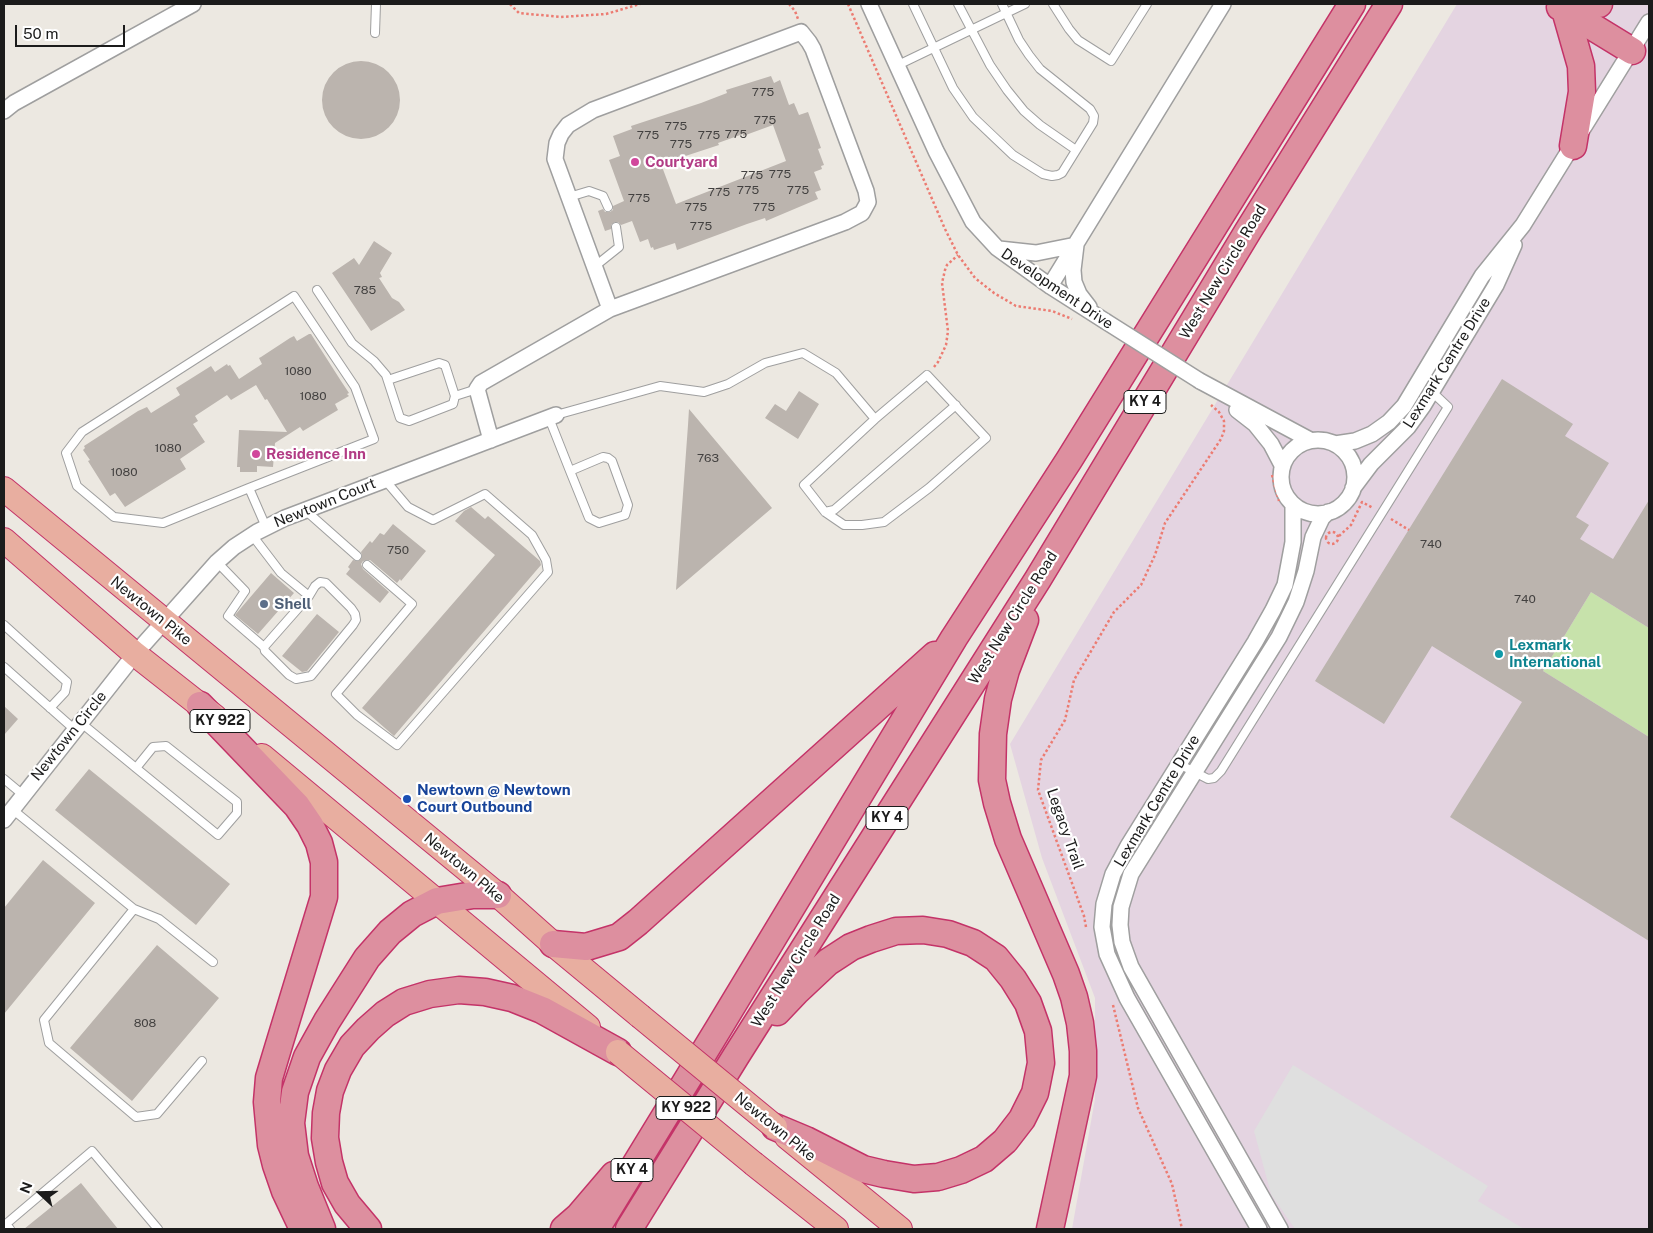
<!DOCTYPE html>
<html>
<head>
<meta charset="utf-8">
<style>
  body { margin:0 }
  #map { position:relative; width:1653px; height:1233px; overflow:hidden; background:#ece8e1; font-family:"Public Sans",sans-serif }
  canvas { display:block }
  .frame { position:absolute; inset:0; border:5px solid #1b1b1b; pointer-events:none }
  .north { position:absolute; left:15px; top:1168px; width:50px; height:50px; -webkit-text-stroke:4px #fff; paint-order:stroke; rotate:291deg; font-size:14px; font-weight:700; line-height:20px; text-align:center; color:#1b1b1b }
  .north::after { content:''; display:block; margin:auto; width:18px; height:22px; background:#1b1b1b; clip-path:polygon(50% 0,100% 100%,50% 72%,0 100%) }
  .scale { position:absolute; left:15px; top:25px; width:110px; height:22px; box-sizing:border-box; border:2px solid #1b1b1b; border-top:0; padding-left:6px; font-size:15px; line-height:18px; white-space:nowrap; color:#1b1b1b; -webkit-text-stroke:4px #fff; paint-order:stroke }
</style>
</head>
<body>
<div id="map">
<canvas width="1653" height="1233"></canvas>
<div class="frame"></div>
<div class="north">N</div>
<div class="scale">50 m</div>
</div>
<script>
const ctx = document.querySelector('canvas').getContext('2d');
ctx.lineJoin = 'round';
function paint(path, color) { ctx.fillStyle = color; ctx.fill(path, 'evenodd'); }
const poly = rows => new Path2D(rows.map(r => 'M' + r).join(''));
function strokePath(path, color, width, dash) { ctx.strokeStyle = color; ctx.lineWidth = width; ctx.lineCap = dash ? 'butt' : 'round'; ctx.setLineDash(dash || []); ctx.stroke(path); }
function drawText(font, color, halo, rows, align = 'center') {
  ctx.font = font + ' "Public Sans",sans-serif'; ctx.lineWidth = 4.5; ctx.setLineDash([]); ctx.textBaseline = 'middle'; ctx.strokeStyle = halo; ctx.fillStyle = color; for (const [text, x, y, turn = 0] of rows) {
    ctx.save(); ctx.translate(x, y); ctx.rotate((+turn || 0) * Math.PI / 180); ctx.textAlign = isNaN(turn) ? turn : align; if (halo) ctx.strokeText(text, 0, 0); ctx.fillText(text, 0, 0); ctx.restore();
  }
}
const industrial = poly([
  [1457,4,1649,4,1649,1229,1072,1229,1095,1099,1095,998,1042,858,1010,744]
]);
const grass = poly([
  [1591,592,1649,628,1649,737,1543,671]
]);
const parking = poly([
  [1293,1065,1488,1186,1478,1201,1524,1229,1295,1229,1271,1194,1254,1131]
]);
const building = poly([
  '322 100a39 39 0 1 1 78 0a39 39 0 1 1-78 0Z',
  [771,76,774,83,780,80,789,105,794,103,799,115,808,112,821,148,818,149,824,165,821,166,822,169,814,172,821,190,815,192,818,199,766,221,765,218,747,224,677,250,675,243,654,250,653,247,651,248,648,239,640,242,632,221,621,225,618,222,615,222,611,225,611,229,605,231,598,211,603,209,605,212,610,212,613,210,613,206,624,201,609,160,620,156,613,136,632,129,631,126,701,103,727,93,726,90],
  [773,125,786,161,676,204,661,164,719,145,718,143,743,134,743,136],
  [374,241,392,253,380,273,382,277,379,278,392,298,399,302,405,310,371,331,332,273,354,258,359,265],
  [309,334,311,334,341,381,349,393,347,394,349,396,335,404,338,410,303,431,300,427,275,443,273,467,257,466,257,472,240,472,240,467,237,467,239,430,287,432,267,399,265,400,256,385,231,400,227,395,195,416,198,421,193,424,205,442,180,459,186,469,125,507,115,493,110,496,88,461,90,460,83,450,85,448,84,446,138,411,147,407,151,413,180,395,176,388,211,366,215,372,227,364,228,366,230,365,239,379,262,364,259,358,261,357,290,338,294,336,297,341],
  [1502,379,1573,424,1565,436,1609,463,1576,517,1589,525,1580,539,1613,559,1649,500,1649,628,1591,592,1543,671,1649,737,1649,941,1450,817,1522,702,1432,646,1384,724,1315,681],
  [799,391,819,404,798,439,765,418,775,404,786,411],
  [689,409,772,508,676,590,688,425],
  [471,507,485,519,488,516,540,561,541,565,394,736,362,708,495,555,455,521,464,511],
  [393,524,426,551,401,581,400,579,397,583,370,560,363,561,361,564,363,569,389,592,380,603,346,574,350,569,348,567,353,560,358,561,361,559,362,555,361,552,370,541,372,543,380,533,384,535],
  [271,573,294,593,258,634,235,615],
  [317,614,339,632,307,671,302,672,282,656],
  [4,706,18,719,4,735],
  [89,769,230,884,196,925,55,810],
  [43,860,95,903,4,1014,4,908],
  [157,945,219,998,132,1101,70,1048],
  [81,1183,118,1229,24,1229]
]);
const path = poly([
  [510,4,519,13,561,17,606,14,640,4],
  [789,4,795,11,798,19],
  [848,4,945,229,958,255,975,278,994,293,1016,306,1052,311,1072,319],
  [934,367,938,362,946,345,948,331,942,283,945,270,947,265,958,255],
  [1272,475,1279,501],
  [1391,519,1409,530],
  '1326 538a6 6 0 1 1 12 0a6 6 0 1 1-12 0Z',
  [1339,536,1351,525,1362,502,1373,508],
  [1086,927,1084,916,1038,790,1041,760,1065,720,1074,680,1114,612,1141,585,1155,555,1165,523,1221,439,1224,431,1224,421,1219,412,1211,405],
  [1113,1005,1138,1108,1172,1184,1182,1229]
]);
const service = poly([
  [913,4,953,88,973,117,1013,155,1043,174,1052,176,1058,175,1062,173,1093,123,1094,116,1090,109,1040,69,1029,55,1019,40,1002,4],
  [958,4,990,65,1007,90,1024,111,1040,125,1076,150],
  [1053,4,1069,29,1078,40,1111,61,1147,4],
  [375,33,376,4],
  [898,65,1025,4],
  [569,197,589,191,603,196,608,207],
  [594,267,619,247,616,227],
  [317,290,352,343,374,361,386,375,400,418,409,421,453,404,455,396,445,365,439,363,388,380],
  [927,375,986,438,929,488,884,522,862,525,844,525,825,512,804,485,875,419,927,375],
  [455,396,477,389],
  [556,415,660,386,704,392,728,384,765,363,803,353,836,373,875,419],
  [549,418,570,471,589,518,599,523,625,515,628,505,612,461,608,458,603,457,570,471],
  [249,488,374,439,355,387,294,296,82,432,66,453,77,486,114,517,163,523,249,488,266,527],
  [305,510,357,556],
  [825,512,834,510,956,405],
  [217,562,245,591,228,616,264,647,309,596,281,573,252,535],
  [367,565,412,604,336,694,357,715,397,745,548,572,546,560,532,535,485,494,433,520,408,507,385,480],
  [4,625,67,682,65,692,50,708],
  [264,647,265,651,289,675,296,679,311,676,353,625,356,620,355,614,351,608,326,583,320,582,315,586,309,596],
  [4,667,74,729],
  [80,722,136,768,218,835,237,813,237,802,166,746,153,747,136,768],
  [1179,764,1208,779,1214,778,1221,771,1448,407,1430,390],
  [4,779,22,794],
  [12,809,134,909,159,919,213,962],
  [134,909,44,1020,49,1043,136,1117,157,1114,202,1061],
  [10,1229,6,1224,92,1151,158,1229]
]);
const minor = poly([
  [869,4,936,151,973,222,997,248,1050,286,1105,321],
  [4,111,14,103,193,4],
  [999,249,1036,253,1076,245,1073,270,1074,282,1079,294,1089,307],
  [1050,286,1223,4],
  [1200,381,1310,440],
  [1237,410,1255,424,1271,444,1282,465],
  '1281 477a37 37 0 1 1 74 0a37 37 0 1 1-74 0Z',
  [491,440,477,389,481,383,610,309,845,222,862,213,868,202,866,191,813,49,809,42,801,32,593,110,568,125,561,134,557,143,555,159,610,309],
  [1335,444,1355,441,1372,434,1389,422,1404,406,1482,276,1523,225,1649,22],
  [1353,488,1371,464,1408,427,1423,406,1496,285,1514,245],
  [4,820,135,654,217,562,234,547,257,532,285,518,556,415],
  [1259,1229,1127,998,1107,954,1102,927,1104,904,1113,874,1128,846,1255,642,1273,610,1285,585,1293,542,1293,505],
  [1280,1229,1131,967,1122,942,1120,925,1121,907,1131,874,1279,637,1296,602,1306,571,1313,537,1322,518,1328,512]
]);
const trunk = poly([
  [4,489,498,895,553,944,640,1016],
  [4,540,135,654,215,717],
  [262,756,588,1027],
  [787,1137,900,1229],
  [754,1164,836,1229]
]);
const motorway = poly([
  [1560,7,1632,51],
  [1573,146,1582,92,1581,66,1565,10,1599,4],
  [1025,620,1006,670,998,699,993,734,992,780,997,803,1008,839,1066,974,1074,997,1080,1023,1083,1051,1083,1076,1050,1229],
  [200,705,297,806,310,825,319,843,324,862,324,897,278,1048,269,1078,267,1102,271,1145,276,1165,285,1191,303,1229],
  [553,944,586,947,619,937,638,922,935,655],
  [775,1127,806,1140,863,1169,884,1174,914,1179,938,1177,961,1170,984,1159,1005,1141,1022,1119,1035,1093,1041,1063,1038,1031,1028,1003,1013,979,996,958,973,943,948,934,923,930,896,931,871,939,851,947,828,962,796,992,777,1012],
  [322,1229,305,1187,295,1156,291,1123,295,1092,307,1057,327,1021,367,958,390,932,412,914,437,901,473,895,498,895],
  [368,1229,347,1204,335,1183,329,1162,325,1138,326,1113,330,1091,338,1070,352,1046,368,1029,385,1014,404,1002,430,994,459,990,485,992,512,998,542,1010,618,1052],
  [564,1229,579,1216,614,1175],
  [596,1229,720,1026,954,638,1069,460,1352,4],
  [629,1229,736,1056,1038,579,1248,231,1389,4]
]);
const minorBridge = poly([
  [1105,321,1200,381]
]);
const trunkBridge = poly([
  [640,1016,775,1127],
  [618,1052,754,1164]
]);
const markers = [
  [635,162,5,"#d1479c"],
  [256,454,5,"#d1479c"],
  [264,604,5,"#5c6f8a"],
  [1499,654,5,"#0f9aa8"],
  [407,799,5,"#1a4fb4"]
];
const numberNames = [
  ["775",763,92],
  ["775",765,120],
  ["775",676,126],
  ["775",736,134],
  ["775",648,135],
  ["775",709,135],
  ["775",681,144],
  ["775",780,174],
  ["775",752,175],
  ["775",748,190],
  ["775",798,190],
  ["775",719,192],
  ["775",639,198],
  ["775",696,207],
  ["775",764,207],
  ["775",701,226],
  ["785",365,290],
  ["1080",298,371],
  ["1080",313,396],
  ["1080",168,448],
  ["763",708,458],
  ["1080",124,472],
  ["740",1431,544],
  ["750",398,550],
  ["740",1525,599],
  ["808",145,1023]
];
const shields = [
  [1145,402,42],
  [220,721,60],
  [887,818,42],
  [686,1108,60],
  [632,1170,42]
];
const shieldNames = [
  ["KY 4",1145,402],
  ["KY 922",220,721],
  ["KY 4",887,818],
  ["KY 922",686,1108],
  ["KY 4",632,1170]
];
const hotelNames = [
  ["Courtyard",645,162],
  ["Residence Inn",266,454]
];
const streetNames = [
  ["West New Circle Road",1223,272,-59],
  ["Development Drive",1057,289,34],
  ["Lexmark Centre Drive",1447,363,-58],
  ["Newtown Court",325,503,-22],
  ["Newtown Pike",151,611,39],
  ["West New Circle Road",1013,618,-58],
  ["Newtown Circle",69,736,-51],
  ["Lexmark Centre Drive",1157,801,-59],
  ["Legacy Trail",1065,829,71],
  ["Newtown Pike",464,868,40],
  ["West New Circle Road",796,961,-58],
  ["Newtown Pike",775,1127,39]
];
const serviceNames = [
  ["Shell",274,604]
];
const cultureNames = [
  ["Lexmark",1509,645],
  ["International",1509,662]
];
const transitNames = [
  ["Newtown @ Newtown",417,790],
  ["Court Outbound",417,807]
];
paint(industrial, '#e4d4e1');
paint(grass, '#c7e2ab');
paint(parking, '#dfdfdf');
paint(building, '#bbb4ae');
strokePath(service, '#9f9f9f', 10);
strokePath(minor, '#9f9f9f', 18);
strokePath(trunk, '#c43368', 26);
strokePath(motorway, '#c43368', 29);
strokePath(path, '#ec7c72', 2.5, [2.5, 2.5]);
strokePath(service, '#fff', 8);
strokePath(minor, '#fff', 15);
strokePath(trunk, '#e8aea0', 24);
strokePath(motorway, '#dd8f9f', 26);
strokePath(minorBridge, '#9f9f9f', 18, []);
strokePath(trunkBridge, '#c43368', 26, []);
strokePath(minorBridge, '#fff', 15);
strokePath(trunkBridge, '#e8aea0', 24);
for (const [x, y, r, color] of markers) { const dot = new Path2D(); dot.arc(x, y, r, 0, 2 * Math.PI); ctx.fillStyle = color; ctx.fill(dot); strokePath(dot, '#fff', 2); }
drawText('12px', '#434140', null, numberNames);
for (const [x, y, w] of shields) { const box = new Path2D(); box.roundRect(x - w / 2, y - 11.5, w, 23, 4); ctx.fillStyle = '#fff'; ctx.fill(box); strokePath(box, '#1b1b1b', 1); }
drawText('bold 14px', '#1b1b1b', null, shieldNames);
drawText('bold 15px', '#b23c85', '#fff', hotelNames, 'left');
drawText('15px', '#1b1b1b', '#fff', streetNames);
drawText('bold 15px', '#4e5e75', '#fff', serviceNames, 'left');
drawText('bold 15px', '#0d838f', '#fff', cultureNames, 'left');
drawText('bold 15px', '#164399', '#fff', transitNames, 'left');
</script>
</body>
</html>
